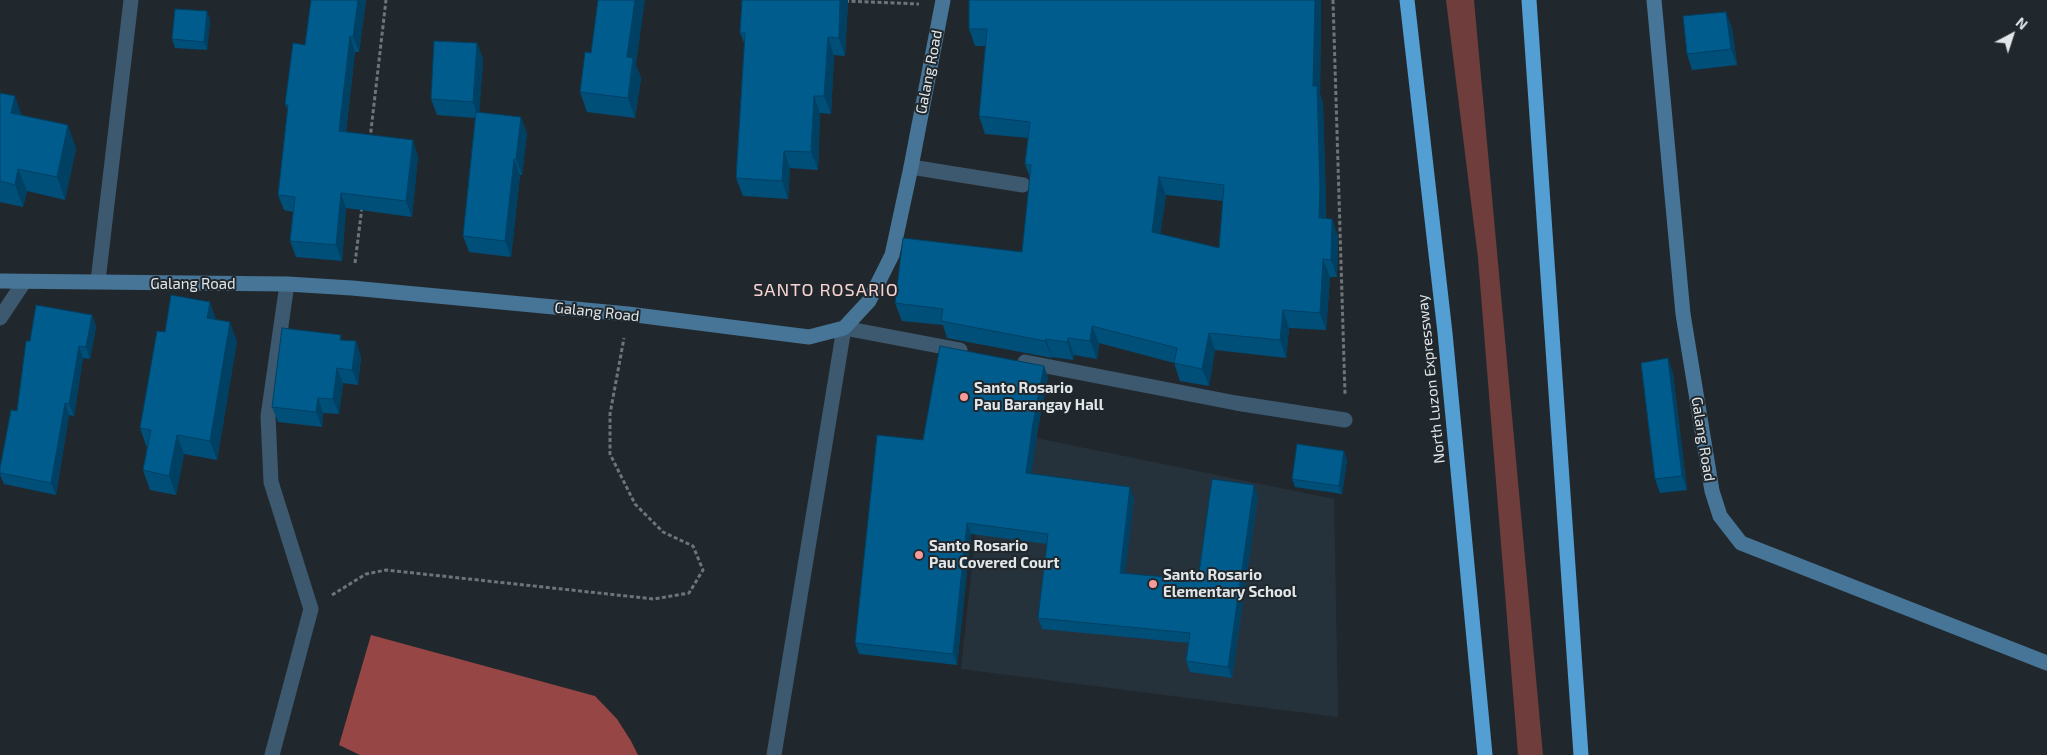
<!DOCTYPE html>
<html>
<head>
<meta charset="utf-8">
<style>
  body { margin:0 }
  #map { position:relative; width:2047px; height:755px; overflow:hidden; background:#21282d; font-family:"Exo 2",sans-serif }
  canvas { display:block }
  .north { position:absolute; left:1987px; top:10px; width:50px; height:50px; -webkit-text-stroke:4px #21282d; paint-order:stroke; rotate:40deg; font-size:14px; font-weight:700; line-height:20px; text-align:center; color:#e1e6e9 }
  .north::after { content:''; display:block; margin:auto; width:18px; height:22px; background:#e1e6e9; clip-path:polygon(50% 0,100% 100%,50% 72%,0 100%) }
</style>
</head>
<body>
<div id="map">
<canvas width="2047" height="755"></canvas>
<div class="north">N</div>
</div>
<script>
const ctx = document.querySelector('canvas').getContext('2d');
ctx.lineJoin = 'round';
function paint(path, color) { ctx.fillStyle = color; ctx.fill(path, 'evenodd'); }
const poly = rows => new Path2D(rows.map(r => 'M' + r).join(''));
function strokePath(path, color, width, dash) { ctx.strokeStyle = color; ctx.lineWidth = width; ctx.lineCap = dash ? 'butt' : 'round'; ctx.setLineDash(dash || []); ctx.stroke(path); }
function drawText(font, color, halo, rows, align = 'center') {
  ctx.font = font + ' "Exo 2",sans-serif'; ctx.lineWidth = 4; ctx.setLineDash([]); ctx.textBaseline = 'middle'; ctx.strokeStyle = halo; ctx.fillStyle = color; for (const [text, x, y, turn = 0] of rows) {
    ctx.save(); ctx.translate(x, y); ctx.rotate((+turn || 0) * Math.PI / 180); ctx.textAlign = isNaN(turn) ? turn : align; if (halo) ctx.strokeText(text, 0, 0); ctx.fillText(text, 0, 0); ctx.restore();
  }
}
const built = poly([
  [987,428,1334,499,1338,717,961,669]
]);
const green = poly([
  [1446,0,1474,0,1543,755,1518,755,1478,258]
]);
const water = poly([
  [371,635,595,696,617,719,631,741,638,755,360,755,339,745]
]);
const path = poly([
  [1333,0,1345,394],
  [845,1,919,4],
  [370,139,386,0],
  [355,263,362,207],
  [332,595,366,574,386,570,654,599,689,593,703,570,693,546,663,532,635,504,610,454,610,414,624,338]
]);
const lane = poly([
  [0,318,24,282],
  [272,755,311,609,271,482,268,416,287,284]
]);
const street = poly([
  [911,167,1023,185],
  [98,281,131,0],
  [1025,362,1236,403,1345,420],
  [774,755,844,328,960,350]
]);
const secondary = poly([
  [1654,0,1683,314,1712,491,1720,516,1741,543,2047,663],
  [0,281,287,284,352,288,628,314,809,337,844,328,869,301,892,255,911,167,943,0]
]);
const highway = poly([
  [1407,0,1445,333,1485,755],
  [1529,0,1581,755]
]);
const wall = poly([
  [311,0,366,0,359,52,355,52,346,132,418,156,412,217,346,208,342,261,296,257,290,241,293,212,284,210,278,195,288,111,285,104,305,45],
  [742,0,848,0,845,56,834,55,831,114,820,113,818,170,790,168,788,199,743,196,736,178,745,45,740,33],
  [969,0,1321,0,1320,94,1323,104,1326,205,1326,219,1332,219,1338,237,1337,277,1330,277,1326,330,1289,328,1286,358,1215,350,1209,386,1180,381,1174,363,1099,343,1097,359,1074,355,1073,360,1052,357,1052,358,947,338,943,325,902,321,895,303,1022,252,1030,177,1025,164,1028,138,985,134,979,116,986,46,975,46,969,29],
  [1166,195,1223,201,1219,248,1160,234],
  [207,11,210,20,207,50,175,48,172,39],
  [1732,28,1737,65,1692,70,1687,54],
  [477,43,483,59,479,112,527,133,522,175,520,175,511,257,469,252,463,236,475,118,437,115,431,99],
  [591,53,636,65,641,78,635,118,587,112,580,92],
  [0,93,22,115,76,148,65,200,27,191,23,207,0,202],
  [92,315,96,327,90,359,83,358,74,416,69,415,56,495,4,484,0,475,0,468,17,411],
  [216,320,237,341,217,460,184,454,176,495,150,490,143,470,147,448,140,428,165,332],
  [342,340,356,341,361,357,358,385,343,383,339,414,323,413,322,427,278,422,272,407],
  [1673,373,1687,490,1660,493,1655,479],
  [1048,377,1037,434,1031,474,1134,498,1125,573,1198,580,1254,485,1258,496,1232,678,1190,672,1186,661,1189,643,1042,629,1038,618,1047,544,971,534,957,665,859,654,855,643,923,440],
  [1347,460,1342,494,1295,487,1292,479]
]);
const shadedWall = poly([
  [358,0,366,0,359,52,353,37],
  [635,0,645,0,636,65,641,78,635,118,628,98,627,57],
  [840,0,848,0,845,56,839,38],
  [1315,0,1321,0,1320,94,1323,104,1326,205,1325,236,1319,218,1313,86],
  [207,11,210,20,207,50,204,42],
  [1726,12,1732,28,1737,65,1731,49],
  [350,36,355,52,344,146,339,131],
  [828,37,834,55,831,114,824,96],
  [477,43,483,59,479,119,473,102],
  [15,96,23,119,11,113],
  [814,96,820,113,818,170,811,152],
  [521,117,527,133,522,175,516,159],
  [68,125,76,148,65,200,57,177],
  [413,140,418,156,412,217,406,201],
  [784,151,790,168,788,199,782,181],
  [514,159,520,175,511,257,505,241],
  [18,169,27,191,23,207,15,185],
  [1159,177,1166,195,1158,250,1152,232],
  [341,193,346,208,342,261,336,245],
  [1332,219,1338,237,1337,277,1331,260],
  [1323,259,1330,277,1326,330,1320,313],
  [210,302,217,322,207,318],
  [1283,310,1289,328,1286,358,1280,340],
  [92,315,96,327,90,359,86,347],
  [230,322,237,341,217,460,210,441],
  [1092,326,1099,343,1097,359,1090,341],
  [1209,333,1215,350,1209,386,1202,369],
  [1068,338,1074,355,1073,360,1067,342],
  [1046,339,1052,357,1052,358,1045,341],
  [356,341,361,357,358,385,352,370],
  [79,346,83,358,74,416,69,404],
  [1668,358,1673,373,1687,490,1682,476],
  [1044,366,1048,377,1037,434,1030,484,1026,473,1033,423],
  [337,368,343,383,339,414,333,399],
  [318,398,323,413,322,427,316,412],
  [65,403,69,415,56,495,51,483],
  [177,435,184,454,176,495,169,476],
  [1344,451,1347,460,1342,494,1339,486],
  [1254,485,1258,496,1232,678,1228,667],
  [1130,487,1134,498,1124,584,1120,573],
  [967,523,971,534,957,665,953,654]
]);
const building = poly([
  [311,0,358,0,353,37,350,36,339,131,413,140,406,201,341,193,336,245,290,241,295,197,278,195,288,105,285,104,293,43,305,45,311,0],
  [598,0,635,0,627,57,633,58,628,98,580,92,585,52,591,53,598,0],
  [742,0,840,0,839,38,828,37,824,96,814,96,811,152,784,151,782,181,736,178,745,33,740,33,742,0],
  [969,0,1315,0,1313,86,1317,86,1320,187,1319,218,1332,219,1331,260,1323,259,1320,313,1283,310,1280,340,1209,333,1202,369,1174,363,1177,348,1092,326,1090,341,1068,338,1067,342,1046,339,1045,341,941,321,943,309,895,303,903,238,1022,252,1031,165,1025,164,1030,122,979,116,987,29,969,29,969,0],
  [1159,177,1224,185,1219,248,1152,232,1159,177],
  [175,9,207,11,204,42,172,39,175,9],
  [1726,12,1731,49,1687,54,1683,16,1726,12],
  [434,41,477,43,473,102,431,99,434,41],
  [0,93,15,96,11,113,68,125,57,177,18,169,15,185,0,181,0,93],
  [476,112,521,117,516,159,514,159,505,241,463,236,476,112],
  [171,295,210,302,207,318,230,322,210,441,177,435,169,476,143,470,151,430,140,428,157,331,165,332,171,295],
  [36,305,92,315,86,347,79,346,69,404,65,403,51,483,0,473,0,468,11,410,17,411,26,341,30,341,36,305],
  [282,328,341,335,340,340,356,341,352,370,337,368,333,399,318,398,316,412,272,407,282,328],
  [940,346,1044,366,1033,423,1026,473,1130,487,1120,573,1198,580,1212,479,1254,485,1228,667,1186,661,1190,633,1038,618,1048,534,967,523,953,654,855,643,877,435,923,440,940,346],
  [1668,358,1682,476,1655,479,1641,363,1668,358],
  [1297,444,1344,451,1339,486,1292,479,1297,444]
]);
const markers = [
  [964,397,5,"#f59b99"],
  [919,555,5,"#f59b99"],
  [1153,584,5,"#f59b99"]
];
const streetNames = [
  ["Galang Road",929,72,-79],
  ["Galang Road",193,284],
  ["Galang Road",597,312,6],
  ["North Luzon Expressway",1431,379,-96],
  ["Galang Road",1703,439,81]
];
const poiNames = [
  ["Santo Rosario",974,388],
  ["Pau Barangay Hall",974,405],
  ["Santo Rosario",929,546],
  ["Pau Covered Court",929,563],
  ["Santo Rosario",1163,575],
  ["Elementary School",1163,592]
];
const quarterNames = [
  ["SANTO ROSARIO",826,290]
];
paint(built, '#25323b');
paint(green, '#6f3d3c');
paint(water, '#974646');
strokePath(path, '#6e7478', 3, [4, 2.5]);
strokePath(lane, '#3d596f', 15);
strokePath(street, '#3d596f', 15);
strokePath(secondary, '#477597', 15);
strokePath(highway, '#539ed3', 15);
paint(wall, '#004f79');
paint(shadedWall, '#004063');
paint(building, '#005c8d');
strokePath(building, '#004063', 1);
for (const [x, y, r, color] of markers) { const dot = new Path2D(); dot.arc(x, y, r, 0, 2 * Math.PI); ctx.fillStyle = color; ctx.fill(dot); strokePath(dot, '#21282d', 2); }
drawText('15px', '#e1e6e9', '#21282d', streetNames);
drawText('bold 15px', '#e1e6e9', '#21282d', poiNames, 'left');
ctx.letterSpacing = '1px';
drawText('18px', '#f6d3d1', '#21282d', quarterNames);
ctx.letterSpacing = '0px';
</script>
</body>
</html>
